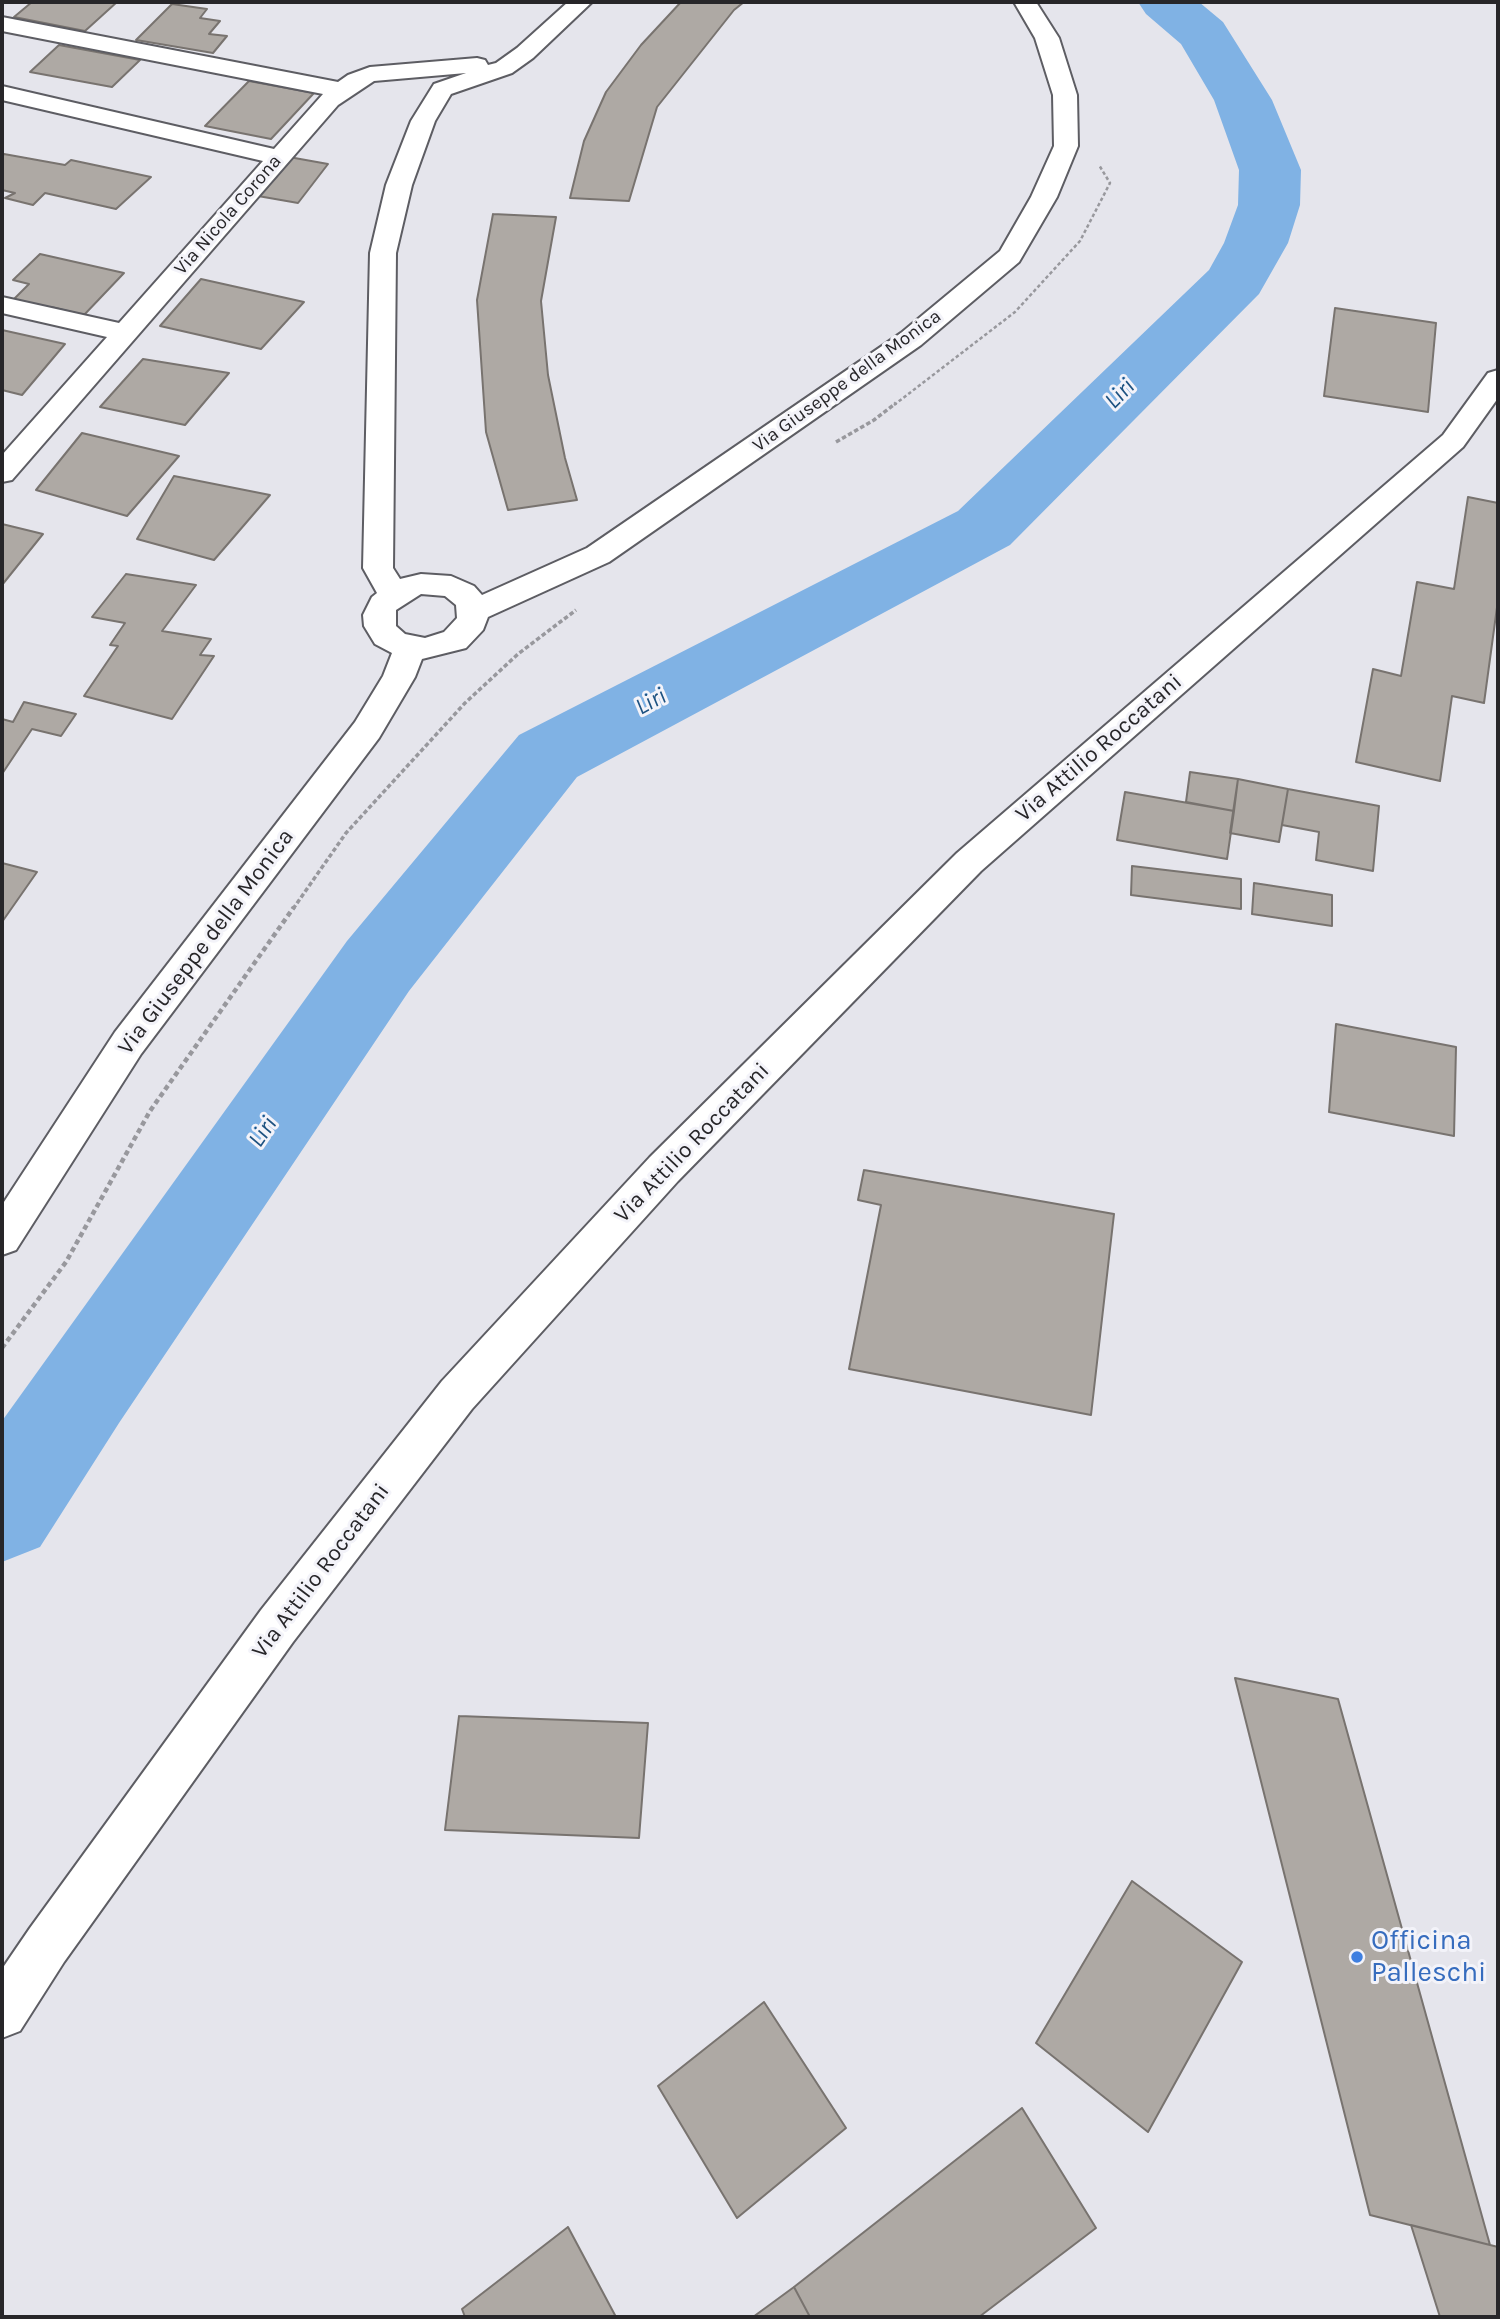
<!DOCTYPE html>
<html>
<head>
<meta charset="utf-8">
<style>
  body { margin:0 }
  #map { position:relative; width:1500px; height:2319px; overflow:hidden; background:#e5e5ec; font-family:Karla,sans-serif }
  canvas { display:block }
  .frame { position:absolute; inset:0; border:4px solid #272629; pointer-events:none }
</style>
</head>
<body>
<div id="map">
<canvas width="1500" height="2319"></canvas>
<div class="frame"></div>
</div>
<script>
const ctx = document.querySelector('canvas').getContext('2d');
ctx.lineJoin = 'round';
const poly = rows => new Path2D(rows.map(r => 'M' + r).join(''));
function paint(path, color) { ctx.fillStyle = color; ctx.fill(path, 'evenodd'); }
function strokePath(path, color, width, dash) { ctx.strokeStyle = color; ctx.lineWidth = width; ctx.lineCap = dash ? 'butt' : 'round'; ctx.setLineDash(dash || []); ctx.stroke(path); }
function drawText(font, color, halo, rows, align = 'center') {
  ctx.font = font + ' Karla,sans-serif'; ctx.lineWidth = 6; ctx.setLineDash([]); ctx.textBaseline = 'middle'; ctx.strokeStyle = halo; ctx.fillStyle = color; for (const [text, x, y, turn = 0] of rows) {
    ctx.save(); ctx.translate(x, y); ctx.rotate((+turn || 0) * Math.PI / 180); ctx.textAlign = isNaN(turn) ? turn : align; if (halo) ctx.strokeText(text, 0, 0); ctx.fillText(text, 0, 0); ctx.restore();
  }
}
const river = poly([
  [1138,2,1199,2,1223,22,1272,100,1301,170,1300,205,1288,243,1259,294,1010,545,577,777,409,991,119,1423,40,1547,2,1562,2,1421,347,941,519,735,958,511,1209,270,1224,243,1238,205,1239,170,1214,100,1181,44,1146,14,1138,2]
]);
const building = poly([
  [32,2,117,2,85,31,14,17,32,2],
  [681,2,744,2,734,10,657,107,629,201,570,198,584,141,606,92,641,45,681,2],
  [172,4,207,9,200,18,220,21,209,34,227,36,213,53,136,40,172,4],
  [59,45,140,60,112,87,30,72,59,45],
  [249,81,314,93,271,139,205,126,249,81],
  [4,154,65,165,71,160,151,177,116,209,45,193,33,205,5,198,15,193,2,190,2,157,4,154],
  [289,157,328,164,298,203,258,196,289,157],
  [493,214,556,217,541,301,548,375,565,458,577,500,508,510,486,432,477,300,493,214],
  [40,254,124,273,84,315,51,307,47,310,11,302,29,284,13,280,40,254],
  [201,279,304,302,261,349,160,326,201,279],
  [1335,308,1436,323,1428,412,1324,396,1335,308],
  [2,330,65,344,22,395,2,390,2,330],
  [143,359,229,373,185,425,100,407,143,359],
  [82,433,179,456,127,516,36,490,82,433],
  [174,476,270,495,214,560,137,539,174,476],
  [1468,497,1498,503,1498,600,1484,703,1452,696,1440,781,1356,762,1373,669,1401,676,1417,582,1454,589,1468,497],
  [2,524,43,534,2,585,2,524],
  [126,574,196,585,162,631,211,639,200,655,214,656,172,719,84,696,118,646,110,645,125,623,92,617,126,574],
  [24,702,76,714,61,736,32,729,2,774,2,719,13,722,24,702],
  [1190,772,1238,779,1234,811,1186,802,1190,772],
  [1238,779,1288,789,1279,842,1230,833,1238,779],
  [1288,789,1379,806,1373,871,1316,860,1319,832,1282,825,1288,789],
  [1125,792,1234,811,1227,859,1117,840,1125,792],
  [2,863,37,872,2,922,2,863],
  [1132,866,1241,879,1241,909,1131,895,1132,866],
  [1254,883,1332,895,1332,926,1252,914,1254,883],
  [1336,1024,1456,1047,1454,1136,1329,1112,1336,1024],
  [864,1170,1114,1214,1091,1415,849,1369,881,1205,858,1200,864,1170],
  [1235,1678,1338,1699,1490,2245,1370,2215,1235,1678],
  [459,1716,648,1723,639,1838,445,1830,459,1716],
  [1132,1881,1242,1962,1148,2132,1036,2043,1132,1881],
  [764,2002,846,2128,737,2218,658,2086,764,2002],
  [1022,2108,1096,2228,979,2317,810,2317,794,2287,1022,2108],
  [1411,2225,1498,2247,1498,2317,1440,2317,1411,2225],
  [568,2227,616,2317,465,2317,462,2309,568,2227],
  [794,2287,810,2317,753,2317,794,2287]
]);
const pathFar2 = poly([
  [894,405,1015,312,1080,241,1110,183,1099,165]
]);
const pathFar1 = poly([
  [836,442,874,420,896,403],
  [293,909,346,833,465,703,518,654,576,610]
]);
const path = poly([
  [2,1348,66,1262,150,1111,294,907]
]);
const minor = poly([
  [568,2,592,2,533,58,512,73,451,94,435,121,412,185,396,253,393,568,400,579,421,574,451,576,474,586,482,595,587,548,901,333,1000,251,1031,197,1054,146,1053,95,1035,38,1014,2,1036,2,1059,38,1077,95,1078,146,1057,197,1019,262,921,345,609,562,488,617,483,630,466,648,422,659,415,677,379,738,141,1054,16,1250,2,1255,2,1205,115,1032,355,722,383,676,392,653,375,644,364,626,363,615,372,597,377,593,363,568,370,253,386,185,411,121,434,84,466,73,374,81,338,105,12,480,2,482,2,455,107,337,2,313,2,297,119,323,263,161,2,100,2,86,274,149,323,94,2,31,2,17,338,82,348,75,370,67,477,58,485,60,488,65,496,63,517,48,568,2],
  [421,594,445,596,456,605,457,618,444,632,425,638,405,634,396,626,396,610,421,594],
  [1498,370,1498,398,1463,447,981,871,678,1181,472,1409,293,1642,64,1962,20,2031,2,2038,2,1969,30,1928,261,1610,442,1381,650,1157,957,853,1443,435,1488,373,1498,370]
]);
const markers = [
  [1357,1957,7,"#3f7fe0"]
];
const farStreetnames = [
  ["Via Nicola Corona",228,215,-49],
  ["Via Giuseppe della Monica",847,381,-36]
];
const streetNames = [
  ["Via Attilio Roccatani",1099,748,-41],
  ["Via Giuseppe della Monica",206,942,-53],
  ["Via Attilio Roccatani",692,1143,-46],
  ["Via Attilio Roccatani",321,1571,-53]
];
const waterNames = [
  ["Liri",1120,394,-45],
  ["Liri",651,702,-28],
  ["Liri",263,1132,-55]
];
const nearShopnames = [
  ["Officina",1371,1941],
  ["Palleschi",1371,1973]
];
paint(river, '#80b2e4');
paint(building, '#aea9a4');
strokePath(building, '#78736f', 2);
strokePath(minor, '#5d5d63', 4);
strokePath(pathFar2, '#98989d', 2.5, [3.5, 2.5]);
strokePath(pathFar1, '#98989d', 3.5, [4.5, 2.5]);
strokePath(path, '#98989d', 4.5, [5, 3.5]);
paint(minor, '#fff');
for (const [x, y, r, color] of markers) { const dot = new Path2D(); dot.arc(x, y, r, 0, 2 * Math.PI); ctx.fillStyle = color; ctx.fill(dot); strokePath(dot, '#f3f3f9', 2.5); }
drawText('19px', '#272629', '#f3f3f9', farStreetnames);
drawText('23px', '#272629', '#f3f3f9', streetNames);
drawText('italic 24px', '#1d5281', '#f3f3f9', waterNames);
drawText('28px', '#366cbe', '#f3f3f9', nearShopnames, 'left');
</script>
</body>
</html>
